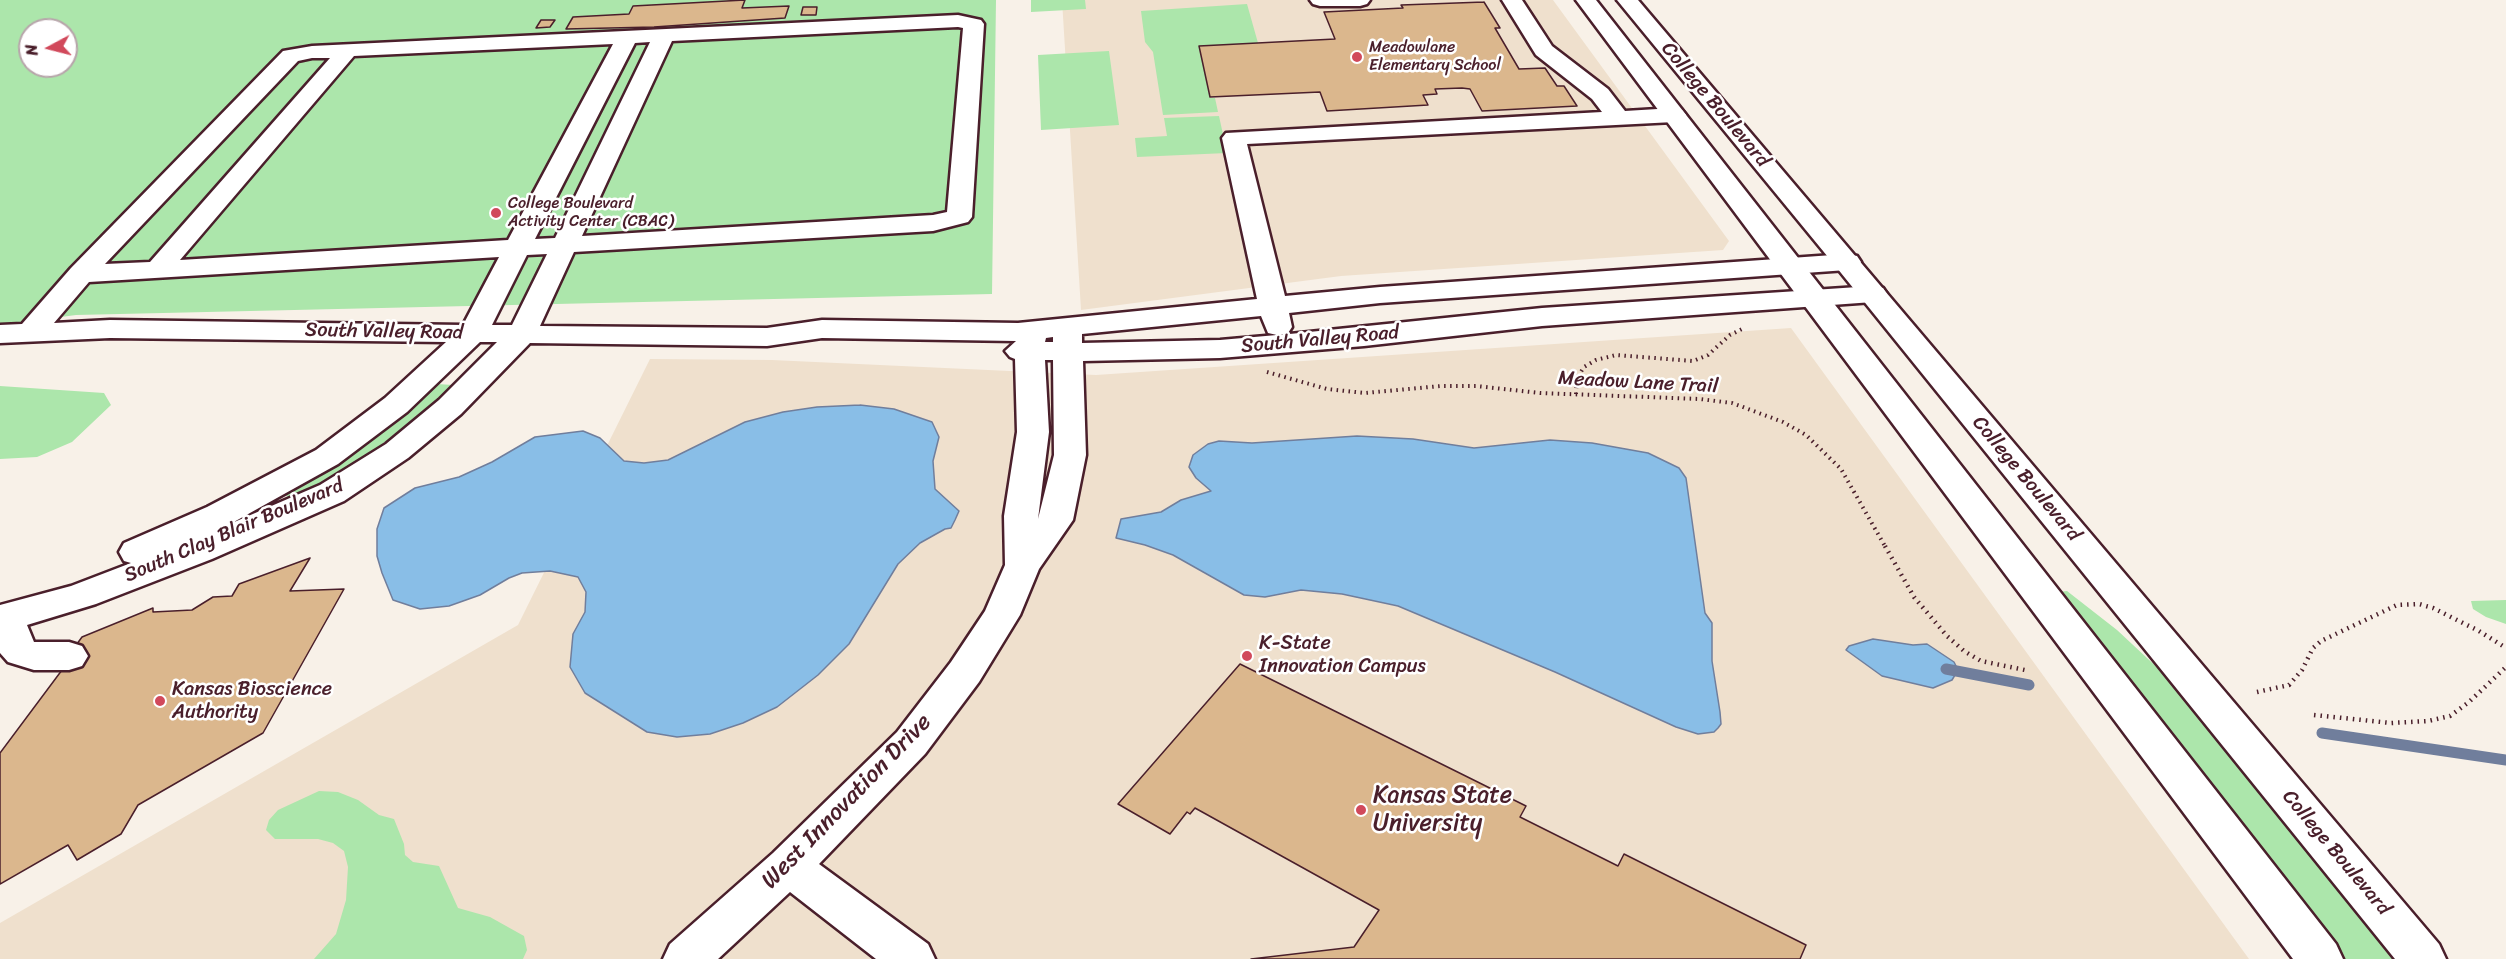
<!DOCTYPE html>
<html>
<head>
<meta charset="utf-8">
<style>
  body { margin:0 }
  #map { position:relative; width:2506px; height:959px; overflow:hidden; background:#f8f1e8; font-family:Sriracha,sans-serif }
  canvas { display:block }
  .north { position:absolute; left:18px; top:18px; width:60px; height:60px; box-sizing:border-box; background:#fff; border:2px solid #b7a5aa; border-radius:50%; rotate:263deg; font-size:16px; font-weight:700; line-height:24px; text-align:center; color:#4a1f2b }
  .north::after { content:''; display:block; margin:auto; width:21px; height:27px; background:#d1495b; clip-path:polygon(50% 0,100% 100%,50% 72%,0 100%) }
</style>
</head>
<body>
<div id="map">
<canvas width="2506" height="959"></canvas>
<div class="north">N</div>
</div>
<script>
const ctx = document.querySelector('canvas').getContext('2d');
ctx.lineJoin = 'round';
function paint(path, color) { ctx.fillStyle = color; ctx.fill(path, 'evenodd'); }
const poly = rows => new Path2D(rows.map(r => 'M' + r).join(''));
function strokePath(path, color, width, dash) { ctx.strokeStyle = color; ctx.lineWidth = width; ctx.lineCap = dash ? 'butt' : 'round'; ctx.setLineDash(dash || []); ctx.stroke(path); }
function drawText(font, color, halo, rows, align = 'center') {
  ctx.font = font + ' Sriracha,sans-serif'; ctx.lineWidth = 5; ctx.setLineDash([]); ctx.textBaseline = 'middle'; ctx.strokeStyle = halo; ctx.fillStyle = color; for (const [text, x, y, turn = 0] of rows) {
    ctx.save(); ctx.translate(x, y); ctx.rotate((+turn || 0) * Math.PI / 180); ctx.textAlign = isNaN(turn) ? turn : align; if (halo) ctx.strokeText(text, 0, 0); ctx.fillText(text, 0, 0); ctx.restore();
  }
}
const built = poly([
  [1062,0,1553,0,1729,241,1723,250,1341,276,1081,310],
  [1791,328,2249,959,0,959,0,923,518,625,650,359,772,360,1096,375]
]);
const green = poly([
  [0,0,996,0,992,294,76,315,0,325],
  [30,30,66,30,66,66,30,66],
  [1031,0,1085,0,1086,9,1031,12],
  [1247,4,1258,43,1199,46,1210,98,1215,98,1218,112,1163,115,1153,52,1145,42,1141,11],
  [1109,51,1119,125,1041,130,1038,55],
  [1219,116,1227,153,1137,157,1135,138,1167,136,1164,118],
  [437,384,453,385,396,434,361,459,292,499,280,492],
  [0,386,104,393,111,405,72,442,37,457,0,459],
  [2067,591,2117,630,2162,672,2396,959,2345,959,2058,592],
  [2506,600,2506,624,2486,617,2473,609,2471,601],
  [319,791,338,792,358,800,379,815,394,819,404,844,405,855,413,862,439,866,458,908,490,917,524,936,527,950,523,959,314,959,336,934,346,900,348,867,344,851,333,843,318,839,275,839,266,830,269,820,278,810]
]);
const water = poly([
  [860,405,894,409,932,422,939,437,933,461,935,489,959,511,955,520,951,528,945,529,920,543,898,564,849,644,818,675,777,707,743,723,710,734,677,737,647,732,585,693,570,667,573,634,585,612,586,592,578,577,550,571,522,573,509,578,480,595,449,606,420,609,393,600,382,573,377,556,377,529,384,508,415,488,459,477,492,462,535,437,583,431,600,438,624,461,644,463,668,460,745,422,783,412,817,407,860,405],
  [1357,436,1413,439,1474,448,1550,440,1592,443,1648,453,1679,468,1686,478,1705,613,1712,623,1712,661,1720,712,1721,724,1718,728,1714,732,1698,734,1676,727,1555,672,1398,606,1342,594,1301,590,1265,597,1244,595,1173,555,1145,545,1116,538,1121,519,1161,512,1181,500,1211,491,1196,478,1189,467,1193,455,1208,444,1219,441,1252,443,1357,436],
  [1873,639,1913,645,1927,644,1954,662,1956,666,1955,675,1952,680,1933,688,1882,676,1846,650,1849,646,1873,639]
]);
const stream = poly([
  [1946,669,2029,685],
  [2322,733,2506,760]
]);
const building = poly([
  [745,0,742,8,789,6,785,18,654,27,566,29,573,17,629,14,633,6,745,0],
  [1484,2,1500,28,1495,28,1519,69,1545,68,1557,86,1564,86,1577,106,1482,111,1470,89,1462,88,1435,89,1437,94,1423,95,1428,105,1327,111,1320,92,1210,97,1199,46,1335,39,1324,12,1403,8,1401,5,1484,2],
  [803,7,817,7,816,15,801,15,803,7],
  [541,20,555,20,550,27,536,28,541,20],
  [310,558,290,591,344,589,263,733,138,805,121,834,77,860,68,845,0,884,0,753,62,670,58,670,82,637,153,608,153,612,192,610,213,597,232,596,239,584,310,558],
  [1240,664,1526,806,1520,817,1618,866,1624,854,1806,945,1800,959,1251,959,1354,947,1379,910,1195,808,1190,814,1187,812,1170,834,1118,804,1240,664]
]);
const pathFar1 = poly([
  [1267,372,1327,389,1365,393,1441,386,1476,386,1540,393,1700,399,1732,403,1783,422,1806,435,1841,469,1886,548],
  [1576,394,1577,378,1584,367,1596,360,1616,355,1693,361,1708,355,1730,335,1742,329]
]);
const path = poly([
  [1885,546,1914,597,1947,636,1964,651,1981,661,2025,670],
  [2257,692,2289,685,2302,670,2313,648,2321,641,2397,605,2419,604,2433,608,2479,631,2506,648],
  [2314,715,2391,723,2428,721,2450,716,2469,702,2506,667]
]);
const minor = poly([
  [1310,0,1370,0,1367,4,1360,6,1320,6,1313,4,1310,0],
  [1502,0,1522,0,1552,46,1608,89,1625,111,1674,108,1682,110,1686,115,1682,120,1674,122,1247,144,1285,296,1380,287,1847,254,1857,256,1861,262,1857,268,1847,270,1380,303,1289,313,1292,327,1288,333,1280,335,1542,308,1873,286,1883,288,1887,294,1883,300,1873,302,1542,326,1364,346,1220,358,1083,361,1086,455,1073,520,1039,569,1020,615,979,682,925,754,819,864,928,944,935,959,876,959,790,892,718,959,663,959,670,944,773,853,897,732,951,662,985,611,1005,565,1004,516,1017,432,1015,359,1010,357,1005,351,1016,341,822,338,767,346,530,343,461,414,408,458,344,501,212,559,96,604,27,625,34,642,69,642,82,646,88,656,82,666,69,670,34,670,8,662,0,653,0,605,71,586,131,563,124,561,119,552,124,543,207,507,316,450,385,398,446,342,110,338,0,343,0,325,22,324,71,268,283,51,312,46,958,15,981,20,984,24,972,217,968,222,933,231,574,252,540,326,767,328,822,320,1018,323,1257,299,1222,138,1226,133,1602,112,1592,99,1536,55,1502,0],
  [958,27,963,28,947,212,933,215,582,236,672,41,958,27],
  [650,42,555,238,535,239,635,43,650,42],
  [613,44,508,240,180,260,354,56,613,44],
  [312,58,330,58,150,262,105,264,298,61,312,58],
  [547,254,512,325,492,325,527,255,547,254],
  [499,257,463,325,110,320,54,323,89,282,499,257],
  [1261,316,1268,333,1277,335,1220,340,1082,343,1082,334,1261,316],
  [1053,337,1053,342,1045,342,1046,338,1053,337],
  [480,342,497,342,439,400,386,444,320,485,232,523,338,464,407,412,480,342],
  [1045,360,1053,360,1054,455,1038,519,1049,432,1045,360]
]);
const major = poly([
  [1576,0,1596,0,2336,944,2343,959,2293,959,1576,0],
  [1617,0,1638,0,2439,944,2446,959,2395,959,1837,268,1617,0]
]);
const markers = [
  [1357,57,6,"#d1495b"],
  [496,213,6,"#d1495b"],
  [1247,656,6,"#d1495b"],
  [160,701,6,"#d1495b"],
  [1361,810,6,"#d1495b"]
];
const farPoinames = [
  ["Meadowlane",1369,48],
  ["Elementary School",1369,66],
  ["College Boulevard",508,204],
  ["Activity Center (CBAC)",508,222]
];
const streetNames = [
  ["College Boulevard",1715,105,50],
  ["South Valley Road",384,332,1],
  ["South Valley Road",1320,340,-5],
  ["Meadow Lane Trail",1638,383,3],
  ["College Boulevard",2026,479,50],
  ["South Clay Blair Boulevard",234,531,-23],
  ["College Boulevard",2336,853,50]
];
const poiNames = [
  ["K-State",1259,644],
  ["Innovation Campus",1259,667],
  ["Kansas Bioscience",172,690],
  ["Authority",172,713]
];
const nearPoinames = [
  ["Kansas State",1373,796],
  ["University",1373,824]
];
const nearStreetnames = [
  ["West Innovation Drive",847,802,-46]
];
paint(built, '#efe0cd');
paint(green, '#ace6ab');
paint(water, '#89bee7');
strokePath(water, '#707e9c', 1.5);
strokePath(stream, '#707e9c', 11);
paint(building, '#dbb78d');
strokePath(building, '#4a1f2b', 1.5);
strokePath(minor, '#4a1f2b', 5);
strokePath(major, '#4a1f2b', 5);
strokePath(pathFar1, '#4a1f2b', 4, [1.5, 4.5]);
strokePath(path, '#4a1f2b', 4.5, [1.5, 5]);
paint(minor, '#fff');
paint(major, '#fff');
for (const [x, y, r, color] of markers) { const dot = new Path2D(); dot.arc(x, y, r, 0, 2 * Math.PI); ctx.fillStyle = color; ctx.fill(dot); strokePath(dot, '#fff', 2); }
drawText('16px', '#4a1f2b', '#fff', farPoinames, 'left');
drawText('20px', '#4a1f2b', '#fff', streetNames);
drawText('20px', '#4a1f2b', '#fff', poiNames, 'left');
drawText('24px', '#4a1f2b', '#fff', nearPoinames, 'left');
drawText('24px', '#4a1f2b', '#fff', nearStreetnames);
</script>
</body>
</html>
